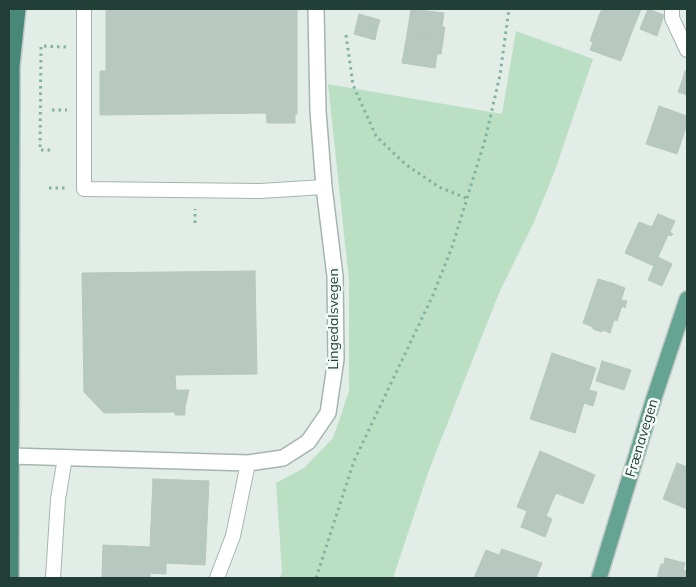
<!DOCTYPE html>
<html>
<head>
<meta charset="utf-8">
<style>
  body { margin:0 }
  #map { position:relative; width:696px; height:587px; overflow:hidden; background:#e2ede8; font-family:Mulish,sans-serif }
  canvas { display:block }
  .frame { position:absolute; inset:0; border:10px solid #213f36; pointer-events:none }
</style>
</head>
<body>
<div id="map">
<canvas width="696" height="587"></canvas>
<div class="frame"></div>
</div>
<script>
const ctx = document.querySelector('canvas').getContext('2d');
ctx.lineJoin = 'round';
function paint(path, color) { ctx.fillStyle = color; ctx.fill(path, 'evenodd'); }
const poly = rows => new Path2D(rows.map(r => 'M' + r).join(''));
function strokePath(path, color, width, dash) { ctx.strokeStyle = color; ctx.lineWidth = width; ctx.lineCap = dash ? 'butt' : 'round'; ctx.setLineDash(dash || []); ctx.stroke(path); }
function drawText(font, color, halo, rows, align = 'center') {
  ctx.font = font + ' Mulish,sans-serif'; ctx.lineWidth = 5; ctx.setLineDash([]); ctx.textBaseline = 'middle'; ctx.strokeStyle = halo; ctx.fillStyle = color; for (const [text, x, y, turn = 0] of rows) {
    ctx.save(); ctx.translate(x, y); ctx.rotate((+turn || 0) * Math.PI / 180); ctx.textAlign = isNaN(turn) ? turn : align; if (halo) ctx.strokeText(text, 0, 0); ctx.fillText(text, 0, 0); ctx.restore();
  }
}
const green = poly([
  [516,31,593,59,554,173,534,222,499,293,429,470,393,578,280,578,282,571,276,483,304,468,333,438,349,391,349,281,328,84,502,114]
]);
const building = poly([
  [106,9,297,9,297,114,295,114,295,123,267,123,266,113,100,115,100,71,106,71,106,9],
  [411,9,444,13,442,27,445,27,443,41,407,35,411,9],
  [602,9,641,9,633,29,599,16,602,9],
  [648,9,664,15,657,36,640,29,648,9],
  [359,14,380,20,377,30,356,26,359,14],
  [599,16,633,29,621,61,590,50,593,42,590,41,599,16],
  [356,26,377,30,375,40,354,34,356,26],
  [407,35,443,41,441,54,437,54,435,68,402,63,407,35],
  [685,71,687,72,687,83,682,81,685,71],
  [682,81,687,83,687,95,678,92,682,81],
  [659,106,687,116,687,124,677,154,646,144,659,106],
  [658,214,675,221,670,232,673,234,671,236,668,235,654,266,625,253,639,222,652,227,658,214],
  [658,257,672,264,662,286,648,280,658,257],
  [255,271,257,374,175,375,176,390,189,390,185,407,185,415,175,415,175,412,104,413,84,392,82,273,255,271],
  [598,279,612,283,596,330,593,329,593,327,583,323,598,279],
  [612,283,625,288,621,300,627,301,625,308,622,306,617,321,614,320,610,333,603,330,602,332,596,330,596,328,612,283],
  [552,353,596,368,589,390,597,392,593,406,584,403,575,433,530,419,552,353],
  [602,361,631,370,624,390,596,381,602,361],
  [540,451,595,475,583,504,556,493,546,516,552,519,545,537,521,527,527,511,517,507,540,451],
  [677,463,687,467,687,509,663,499,677,463],
  [153,479,209,481,205,565,166,563,166,574,150,573,150,578,102,578,103,545,150,547,153,479],
  [502,549,542,563,536,578,474,578,486,550,499,555,502,549],
  [665,558,685,563,683,570,687,571,687,578,657,578,661,564,664,564,665,558]
]);
const path = poly([
  [346,35,353,85,376,136,405,164,439,187,468,199],
  [52,110,67,110],
  [50,150,40,150,41,46,66,47],
  [49,188,66,188],
  [195,223,195,209],
  [316,578,354,461,433,295,452,247,485,140,500,75,509,9]
]);
const service = poly([
  [84,9,84,189,260,191,324,187],
  [672,9,672,18,687,50],
  [53,578,58,499,65,458],
  [217,578,233,536,248,463]
]);
const minor = poly([
  [11,456,248,463,283,458,308,442,328,413,336,359,335,276,324,187,318,111,316,9]
]);
const primary = poly([
  [599,578,654,398,687,299]
]);
const trunk = poly([
  [11,578,12,66,18,9]
]);
const streetNames = [
  ["Lingedalsvegen",334,319,-90],
  ["Frænavegen",642,438,-73]
];
paint(green, '#badfc3');
paint(building, '#b7c8c1');
strokePath(building, '#b4c7bf', 1);
strokePath(service, '#a4b5af', 16);
strokePath(minor, '#a4b5af', 18);
strokePath(primary, '#c1c9c7', 18);
strokePath(trunk, '#c1c9c7', 18);
strokePath(path, '#82b2a1', 3, [2.5, 4]);
strokePath(service, '#fff', 14);
strokePath(minor, '#fff', 15);
strokePath(primary, '#65a492', 15);
strokePath(trunk, '#488878', 15);
drawText('14px', '#213f36', '#f3f9f6', streetNames);
</script>
</body>
</html>
